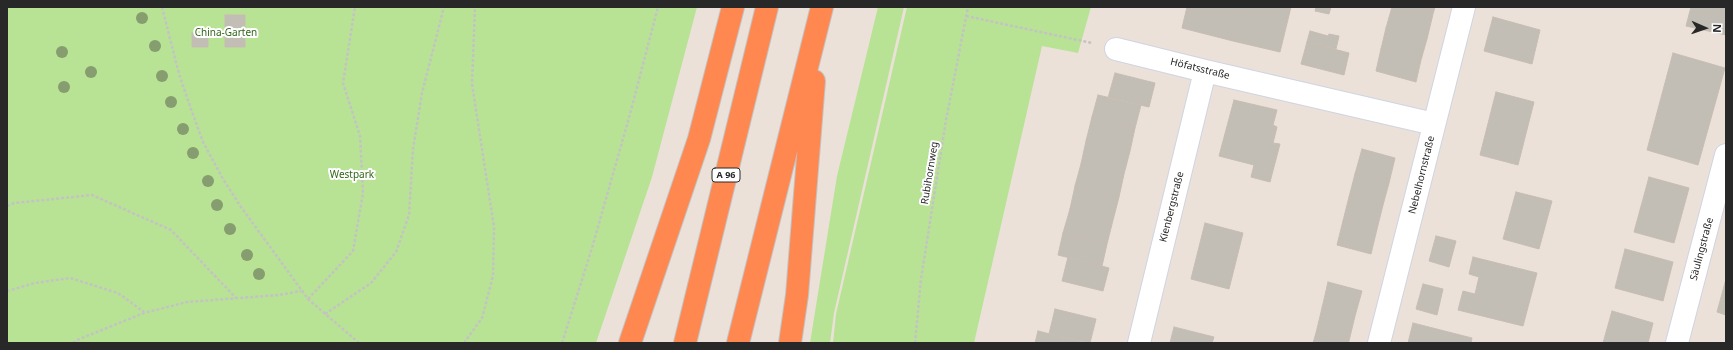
<!DOCTYPE html>
<html>
<head>
<meta charset="utf-8">
<style>
  body { margin:0 }
  #map { position:relative; width:1733px; height:350px; overflow:hidden; background:#ebe1d9; font-family:"Noto Sans",sans-serif }
  canvas { display:block }
  .frame { position:absolute; inset:0; border:8px solid #282828; pointer-events:none }
  .north { position:absolute; left:1685px; top:8px; width:40px; height:40px; -webkit-text-stroke:3px #fff; paint-order:stroke; rotate:92deg; font-size:11px; font-weight:700; line-height:16px; text-align:center; color:#282828 }
  .north::after { content:''; display:block; margin:auto; width:14px; height:18px; background:#282828; clip-path:polygon(50% 0,100% 100%,50% 72%,0 100%) }
</style>
</head>
<body>
<div id="map">
<canvas width="1733" height="350"></canvas>
<div class="frame"></div>
<div class="north">N</div>
</div>
<script>
const ctx = document.querySelector('canvas').getContext('2d');
ctx.lineJoin = 'round';
function paint(path, color) { ctx.fillStyle = color; ctx.fill(path, 'evenodd'); }
const poly = rows => new Path2D(rows.map(r => 'M' + r).join(''));
function strokePath(path, color, width, dash) { ctx.strokeStyle = color; ctx.lineWidth = width; ctx.lineCap = dash ? 'butt' : 'round'; ctx.setLineDash(dash || []); ctx.stroke(path); }
function drawText(font, color, halo, rows, align = 'center') {
  ctx.font = font + ' "Noto Sans",sans-serif'; ctx.lineWidth = 4; ctx.setLineDash([]); ctx.textBaseline = 'middle'; ctx.strokeStyle = halo; ctx.fillStyle = color; for (const [text, x, y, turn = 0] of rows) {
    ctx.save(); ctx.translate(x, y); ctx.rotate((+turn || 0) * Math.PI / 180); ctx.textAlign = isNaN(turn) ? turn : align; if (halo) ctx.strokeText(text, 0, 0); ctx.fillText(text, 0, 0); ctx.restore();
  }
}
const green = poly([
  [7,7,697,7,652,177,596,343,7,343],
  [878,7,904,7,834,313,830,343,810,343,837,176],
  [907,7,1091,7,1078,53,1042,46,974,343,833,343,836,314]
]);
const building = poly([
  [1187,7,1241,7,1233,41,1182,28,1187,7],
  [1241,7,1291,7,1280,52,1233,41,1241,7],
  [1316,7,1331,7,1329,14,1315,11,1316,7],
  [1392,7,1405,7,1433,14,1427,39,1386,28,1392,7],
  [1405,7,1435,7,1433,14,1405,7],
  [1691,7,1726,7,1726,35,1686,26,1691,7],
  [225,15,245,15,245,47,225,47,225,15],
  [1493,17,1540,30,1532,64,1484,51,1493,17],
  [1386,28,1427,39,1421,60,1381,49,1386,28],
  [1310,31,1328,36,1329,34,1339,36,1336,49,1307,42,1310,31],
  [192,33,208,34,208,47,192,47,192,33],
  [1307,42,1349,53,1344,75,1301,64,1307,42],
  [1381,49,1421,60,1416,82,1376,71,1381,49],
  [1673,53,1725,68,1698,165,1647,150,1673,53],
  [1115,73,1155,83,1149,107,1108,98,1115,73],
  [1496,92,1534,102,1518,165,1480,155,1496,92],
  [1098,95,1141,105,1135,128,1092,117,1098,95],
  [1234,100,1277,110,1273,125,1277,127,1273,143,1280,144,1270,182,1251,177,1254,165,1219,156,1234,100],
  [1092,117,1135,128,1130,151,1086,141,1092,117],
  [1086,141,1130,151,1124,174,1081,164,1086,141],
  [1362,149,1395,158,1389,183,1355,174,1362,149],
  [1081,164,1124,174,1119,197,1075,186,1081,164],
  [1355,174,1389,183,1383,205,1349,197,1355,174],
  [1649,177,1689,188,1674,243,1634,232,1649,177],
  [1075,186,1119,197,1113,220,1070,209,1075,186],
  [1516,192,1552,201,1539,249,1503,239,1516,192],
  [1349,197,1383,205,1377,229,1343,221,1349,197],
  [1070,209,1113,220,1107,244,1063,233,1070,209],
  [1343,221,1377,229,1371,254,1337,245,1343,221],
  [1205,223,1243,233,1229,289,1191,279,1205,223],
  [1063,233,1107,244,1102,266,1058,255,1063,233],
  [1436,236,1456,241,1449,267,1429,261,1436,236],
  [1625,249,1673,262,1663,301,1615,288,1625,249],
  [1068,257,1109,268,1103,291,1062,281,1068,257],
  [1473,257,1537,273,1523,326,1458,310,1463,291,1475,294,1479,277,1469,274,1473,257],
  [1726,279,1726,315,1717,312,1726,279],
  [1328,282,1362,291,1355,316,1322,308,1328,282],
  [1423,284,1443,289,1437,315,1416,309,1423,284],
  [1322,308,1355,316,1349,341,1316,333,1322,308],
  [1055,309,1096,319,1090,343,1049,334,1055,309],
  [1612,311,1653,323,1648,343,1603,343,1612,311],
  [1413,323,1472,338,1471,343,1408,343,1413,323],
  [1174,327,1214,337,1212,343,1170,343,1174,327],
  [1038,331,1082,342,1081,343,1035,343,1038,331],
  [1316,333,1349,341,1348,343,1313,343,1316,333]
]);
const path = poly([
  [162,7,179,74,191,109,203,142,223,179,241,207,308,299,359,343],
  [966,16,1092,43],
  [7,206,14,203,92,195,171,230,236,298],
  [7,291,35,283,70,278,118,293,144,312],
  [308,299,353,251,363,193,360,136,343,83,355,7],
  [325,314,371,283,396,252,409,215,413,149,422,93,444,7],
  [73,343,77,340,144,313,187,302,279,295,301,291],
  [464,343,482,318,493,276,494,227,472,84,475,7],
  [562,343,592,248,630,114,658,7],
  [915,343,921,279,946,120,968,7]
]);
const street = poly([
  [1116,49,1205,71,1434,124],
  [1139,343,1205,71],
  [1379,343,1464,7],
  [1677,343,1726,155]
]);
const highway = poly([
  [630,343,699,139,733,7],
  [685,343,767,7],
  [738,343,822,7],
  [790,343,797,295,814,81]
]);
const trees = [
  [142,18],
  [155,46],
  [62,52],
  [91,72],
  [162,76],
  [64,87],
  [171,102],
  [183,129],
  [193,153],
  [208,181],
  [217,205],
  [230,229],
  [247,255],
  [259,274]
];
const shields = [
  [726,175,28]
];
const shieldNames = [
  ["A 96",726,175]
];
const parkNames = [
  ["China-Garten",226,33],
  ["Westpark",352,175]
];
const streetNames = [
  ["Höfatsstraße",1200,69,14],
  ["Rubihornweg",930,173,-81],
  ["Nebelhornstraße",1422,175,-76],
  ["Kienbergstraße",1172,207,-76],
  ["Säulingstraße",1702,249,-75]
];
paint(green, '#b8e395');
paint(building, '#c2bdb5');
strokePath(building, '#c6bdb3', 1);
strokePath(street, '#cfd4e2', 24);
strokePath(highway, '#c3c3c3', 24);
strokePath(path, '#c3c3c3', 2.5, [3, 2]);
strokePath(street, '#fff', 22);
strokePath(highway, '#ff8850', 22);
ctx.fillStyle = '#859d6f';
for (const [x, y] of trees) { ctx.beginPath(); ctx.arc(x, y, 6, 0, 2 * Math.PI); ctx.fill(); }
for (const [x, y, w] of shields) { const box = new Path2D(); box.roundRect(x - w / 2, y - 7, w, 14, 3); ctx.fillStyle = '#fff'; ctx.fill(box); strokePath(box, '#282828', 1); }
drawText('bold 9px', '#282828', null, shieldNames);
drawText('10px', '#316518', '#fff', parkNames);
drawText('10px', '#282828', '#fff', streetNames);
</script>
</body>
</html>
